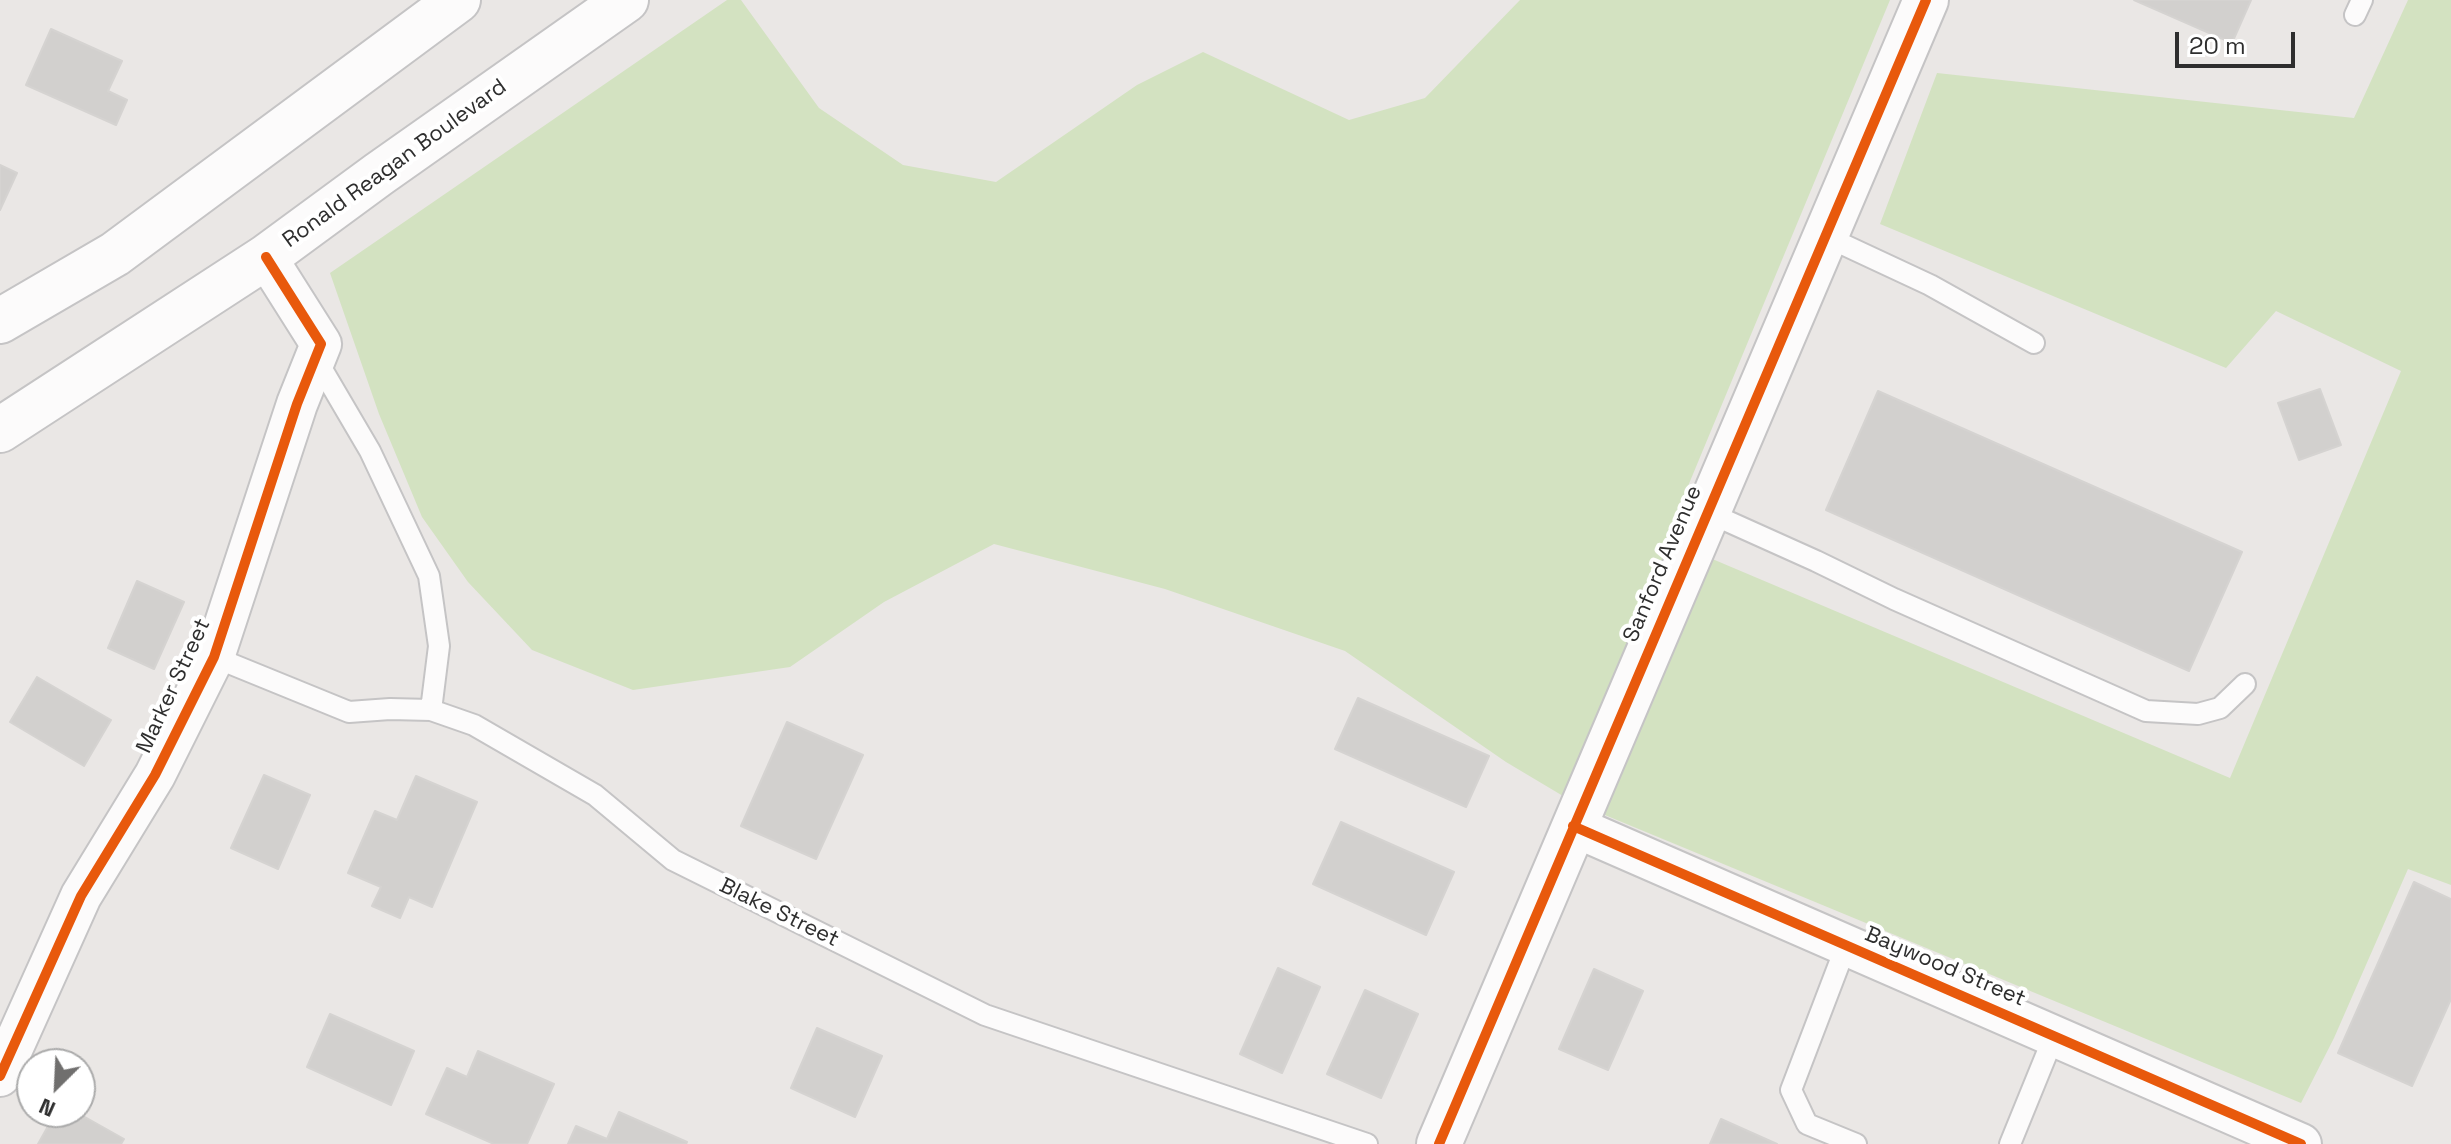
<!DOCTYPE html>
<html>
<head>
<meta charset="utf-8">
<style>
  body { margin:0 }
  #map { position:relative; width:2451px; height:1144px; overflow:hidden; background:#eae7e5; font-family:"Space Grotesk",sans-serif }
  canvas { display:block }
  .north { position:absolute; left:16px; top:1048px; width:80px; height:80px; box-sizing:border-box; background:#fff; border:2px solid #ababab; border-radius:50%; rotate:204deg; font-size:22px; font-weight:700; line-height:32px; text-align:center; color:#2e2e2e }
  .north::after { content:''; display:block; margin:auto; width:28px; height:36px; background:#706f6e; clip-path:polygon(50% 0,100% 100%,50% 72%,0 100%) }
  .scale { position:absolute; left:2175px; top:32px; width:120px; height:36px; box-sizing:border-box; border:4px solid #2e2e2e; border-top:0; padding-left:10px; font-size:24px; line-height:28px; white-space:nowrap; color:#2e2e2e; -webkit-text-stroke:6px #fff; paint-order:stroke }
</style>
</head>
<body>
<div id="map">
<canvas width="2451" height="1144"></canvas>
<div class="north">N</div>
<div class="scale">20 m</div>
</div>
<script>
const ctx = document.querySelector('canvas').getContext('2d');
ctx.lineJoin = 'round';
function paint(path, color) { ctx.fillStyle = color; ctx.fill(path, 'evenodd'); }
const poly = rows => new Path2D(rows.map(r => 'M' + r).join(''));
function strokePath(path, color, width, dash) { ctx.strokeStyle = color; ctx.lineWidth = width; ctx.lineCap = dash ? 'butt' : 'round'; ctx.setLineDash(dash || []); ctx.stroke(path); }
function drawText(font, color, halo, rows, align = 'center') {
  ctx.font = font + ' "Space Grotesk",sans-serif'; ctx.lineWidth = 8; ctx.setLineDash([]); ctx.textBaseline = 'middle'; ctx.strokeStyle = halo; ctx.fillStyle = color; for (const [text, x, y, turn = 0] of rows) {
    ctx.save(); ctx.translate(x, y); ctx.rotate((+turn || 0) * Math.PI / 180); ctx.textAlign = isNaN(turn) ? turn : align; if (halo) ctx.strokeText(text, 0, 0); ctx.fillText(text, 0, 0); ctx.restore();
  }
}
const green = poly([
  [727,0,741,0,819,108,903,165,996,182,1137,85,1203,52,1349,120,1425,98,1520,0,1890,0,1671,527,1666,539,1672,542,1563,796,1506,762,1345,651,1165,589,994,544,884,602,790,667,633,690,532,650,468,582,422,517,379,414,330,273],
  [2408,0,2451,0,2451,885,2408,869,2334,1038,2301,1103,1600,813,1710,558,2230,778,2401,371,2276,311,2226,368,1880,224,1937,73,2354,118]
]);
const building = poly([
  [2134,0,2251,0,2232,43,2134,0],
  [51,29,122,61,108,91,127,100,116,125,26,85,51,29],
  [0,165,17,173,0,210,0,165],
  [2320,389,2341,445,2299,460,2278,403,2320,389],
  [1878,391,2242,552,2189,671,1826,510,1878,391],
  [137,581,184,602,154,669,108,648,137,581],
  [37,677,111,720,84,766,10,722,37,677],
  [1358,698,1489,756,1466,807,1335,749,1358,698],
  [787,722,863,755,816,859,741,826,787,722],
  [264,775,310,795,278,869,231,848,264,775],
  [416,776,477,802,432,907,409,897,400,918,372,906,381,887,348,873,375,811,397,820,416,776],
  [1341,822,1454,872,1426,935,1313,884,1341,822],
  [2414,882,2451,899,2451,999,2412,1086,2338,1053,2414,882],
  [1278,968,1320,987,1282,1073,1240,1054,1278,968],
  [1594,969,1643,991,1608,1070,1559,1049,1594,969],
  [1365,990,1418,1014,1381,1098,1327,1074,1365,990],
  [330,1014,414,1051,391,1105,307,1067,330,1014],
  [817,1028,882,1056,855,1117,791,1088,817,1028],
  [478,1051,554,1084,527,1144,494,1144,426,1114,447,1068,467,1077,478,1051],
  [56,1112,76,1112,124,1139,121,1144,38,1144,56,1112],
  [619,1112,687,1142,686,1144,568,1144,576,1126,607,1139,619,1112],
  [1721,1119,1777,1144,1710,1144,1721,1119]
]);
const lane = poly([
  [2355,15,2362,0],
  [1825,236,1930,285,2034,343],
  [316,359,370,451,429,576,439,646,431,710],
  [1707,512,1816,561,1894,599,2146,711,2198,714,2220,708,2245,684],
  [214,657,349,712,390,709,431,710,474,725,595,795,673,860,985,1015,1367,1144],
  [1846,946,1791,1090,1807,1124,1856,1144],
  [2010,1144,2054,1036]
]);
const street = poly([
  [1573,826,2301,1144],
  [0,1076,81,896,155,775,214,657,297,404,321,344,266,257]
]);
const secondary = poly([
  [0,321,115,254,458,0],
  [0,430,266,257,379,174,626,0],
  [1439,1144,1926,0]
]);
const cycleway = poly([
  [1573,826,2301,1144],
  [0,1076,81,896,155,775,214,657,297,404,321,344,266,257],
  [1439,1144,1926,0]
]);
const streetNames = [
  ["Ronald Reagan Boulevard",395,164,-36],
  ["Sanford Avenue",1663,564,-67],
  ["Marker Street",174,686,-65],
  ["Blake Street",779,913,26],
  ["Baywood Street",1945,967,23]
];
paint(green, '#d3e2c1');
paint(building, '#d2d0ce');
strokePath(building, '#d5d3d1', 2);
strokePath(lane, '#c5c4c5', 24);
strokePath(street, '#c5c4c5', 44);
strokePath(secondary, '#c5c4c5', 48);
strokePath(lane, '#fcfbfb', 20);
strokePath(street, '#fcfbfb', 40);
strokePath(secondary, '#fcfbfb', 44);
strokePath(cycleway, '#e8590c', 10);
drawText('22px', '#2e2e2e', '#fff', streetNames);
</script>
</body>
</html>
